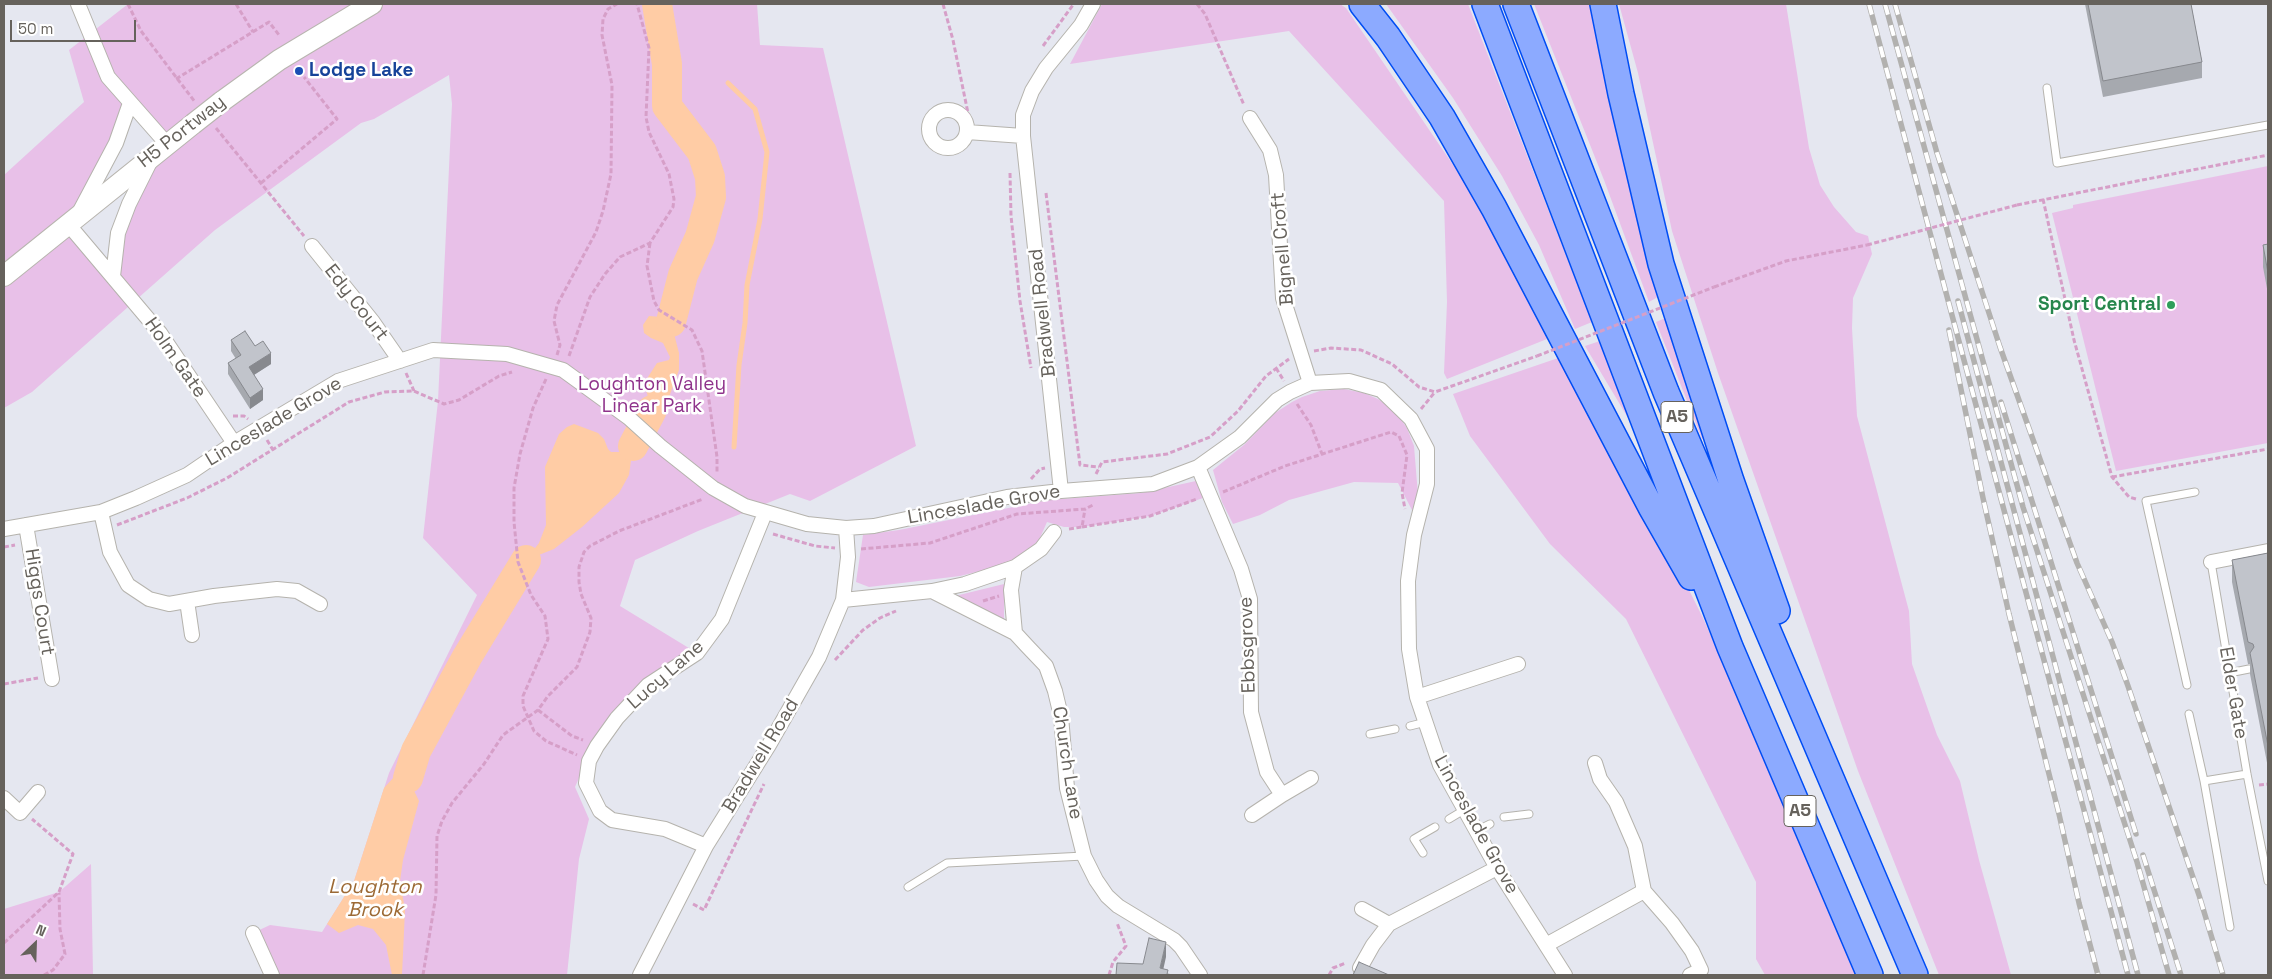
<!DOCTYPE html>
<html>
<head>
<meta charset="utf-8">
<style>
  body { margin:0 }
  #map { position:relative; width:2272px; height:979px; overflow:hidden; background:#e5e7f0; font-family:"Space Grotesk",sans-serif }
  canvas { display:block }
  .frame { position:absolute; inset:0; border:5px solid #66625c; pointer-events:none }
  .north { position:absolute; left:10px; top:919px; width:50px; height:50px; -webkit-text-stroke:4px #fff; paint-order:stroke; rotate:24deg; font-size:14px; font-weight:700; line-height:20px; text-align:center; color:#66625c }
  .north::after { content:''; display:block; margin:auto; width:18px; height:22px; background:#66625c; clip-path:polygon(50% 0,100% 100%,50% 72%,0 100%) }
  .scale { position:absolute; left:10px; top:20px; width:126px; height:22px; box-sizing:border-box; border:2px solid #66625c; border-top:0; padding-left:6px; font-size:15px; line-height:18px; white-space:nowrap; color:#66625c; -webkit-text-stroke:4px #fff; paint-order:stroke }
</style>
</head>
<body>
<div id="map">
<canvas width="2272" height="979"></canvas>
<div class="frame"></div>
<div class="north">N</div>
<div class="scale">50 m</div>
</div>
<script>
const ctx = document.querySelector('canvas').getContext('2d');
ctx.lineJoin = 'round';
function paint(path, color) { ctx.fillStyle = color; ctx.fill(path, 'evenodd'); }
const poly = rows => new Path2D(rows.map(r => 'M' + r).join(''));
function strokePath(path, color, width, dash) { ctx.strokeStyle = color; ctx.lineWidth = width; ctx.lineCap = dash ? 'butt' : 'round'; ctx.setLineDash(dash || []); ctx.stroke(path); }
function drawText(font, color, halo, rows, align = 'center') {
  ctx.font = font + ' "Space Grotesk",sans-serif'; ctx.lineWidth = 5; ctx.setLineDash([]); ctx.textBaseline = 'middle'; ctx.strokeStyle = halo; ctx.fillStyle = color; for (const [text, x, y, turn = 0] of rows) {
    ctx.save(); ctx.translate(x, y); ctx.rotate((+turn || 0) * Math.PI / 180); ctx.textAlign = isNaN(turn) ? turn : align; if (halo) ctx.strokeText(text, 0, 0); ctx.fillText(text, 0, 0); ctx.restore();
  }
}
const green = poly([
  [128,4,757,4,760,45,823,48,916,446,810,501,790,494,698,531,635,560,620,606,697,653,648,685,585,764,575,787,589,819,579,859,567,975,272,975,253,933,270,925,322,932,354,881,389,773,477,595,423,538,438,401,452,104,449,75,374,119,361,123,215,230,32,392,4,408,4,175,84,102,69,50],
  [130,103,167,144,118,233,112,276,68,224],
  [1102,4,1340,4,1346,8,1475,197,1545,329,1547,339,1447,379,1444,373,1447,302,1444,201,1289,31,1070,64],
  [1386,4,1468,4,1592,322,1575,329,1539,245,1502,176,1453,98],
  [1534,4,1594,4,1663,294,1649,302,1604,180],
  [1619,4,1786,4,1809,148,1820,185,1834,207,1856,232,1868,236,1872,254,1853,298,1852,328,1857,416,1909,611,1912,664,1937,735,1960,781,1979,860,2011,975,1939,975,1858,771,1718,373,1672,231,1638,73],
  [2268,166,2268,443,2116,471,2052,213,2073,208,2073,205],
  [1670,316,1710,437,1702,439,1656,322],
  [1600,341,1643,443,1585,346],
  [1564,356,1646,504,1703,618,1860,975,1765,975,1756,959,1756,882,1626,619,1550,544,1470,436,1453,394],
  [1344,389,1364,393,1378,399,1395,411,1407,428,1414,446,1418,495,1413,512,1398,483,1354,482,1289,500,1260,515,1233,524,1222,502,1213,470,1245,444,1275,413,1292,402,1302,397,1320,391],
  [1196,481,1203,498,1150,516,1082,527,1064,527,1047,522,1039,540,1026,552,1011,562,988,569,960,576,869,587,856,582,863,535,899,530,1048,500,1141,493],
  [1004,584,1004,621,955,596],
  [91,864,93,975,4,975,4,909,59,892]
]);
const water = poly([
  [649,316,661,317,671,322,679,353,679,370,669,397,662,407,652,410,645,387,648,377,657,363,669,360,670,357,663,343,651,338,644,333,643,325],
  [574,424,598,433,604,439,608,449,611,452,622,452,628,444,633,446,629,475,619,493,582,527,554,549,526,560,539,543,546,525,545,467,559,434,567,427],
  [394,777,408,778,419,801,403,860,400,881,405,910,402,975,392,975,386,945,373,929,358,925,339,933,327,924,354,881,384,788]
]);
const stream = poly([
  [728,83,755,109,767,152,760,219,747,285,745,323,739,365,734,447]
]);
const river = poly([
  [657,4,667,64,667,106,702,152,710,177,711,197,700,237,683,275,671,322],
  [633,446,652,410],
  [408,778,416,751,467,657,526,560]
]);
const path = poly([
  [128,4,141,31,195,102],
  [236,4,253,32],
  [943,4,953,40,969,118],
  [1197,4,1205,14,1244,105],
  [1043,46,1073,5],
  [176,79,269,22,279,35],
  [216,128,304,236],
  [1010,173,1011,216,1020,301,1031,368],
  [261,183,337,119,304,77],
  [1046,193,1080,465,1099,467],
  [2043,199,2074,340,2112,477,2129,497,2136,499],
  [2017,205,2268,155],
  [650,243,647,266,654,301,659,310,692,330,702,351,717,457,717,473],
  [1714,287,1786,261,1867,245],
  [1314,351,1331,348,1361,350,1392,364,1419,387,1435,392,1537,356],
  [557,355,560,345,554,321,557,305,596,232,603,211,611,174,612,85,602,35,603,19,608,9,617,4],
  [569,356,590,297,605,274,620,257,650,243,673,207,674,199,669,174,649,132,646,117,649,48,637,4],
  [1276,368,1284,381],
  [406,373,414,391],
  [546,379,533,408,520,454,514,488,514,522,518,562,531,595,545,616,548,639,523,696,523,706,534,731,546,741,577,755],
  [1297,404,1311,425,1322,454],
  [1421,409,1435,392],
  [233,416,244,416,248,419],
  [267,440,273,450],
  [1096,474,1102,462,1167,454,1210,437,1238,411,1266,376,1289,359],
  [2112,477,2268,449],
  [1031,479,1040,469,1045,468],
  [1223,492,1285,466,1391,432,1399,436,1407,455,1402,493,1405,509],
  [117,525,187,498,227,478,349,402,385,392,414,391,444,404,459,400,499,376,512,372],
  [1082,527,1150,516,1197,499],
  [1069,529,1082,527,1085,509],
  [773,534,815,546,835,548],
  [4,547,15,545],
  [861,549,930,543,1017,514,1085,509,1093,505],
  [983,601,999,596],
  [835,660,863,630,880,618,896,611],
  [4,684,38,678],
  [538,710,572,736,583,740],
  [2259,785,2268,784],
  [693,904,704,910,764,784],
  [4,943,59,892,73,854,32,819],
  [44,975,53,970,65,954,60,929,59,893],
  [423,975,436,895,437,836,442,821,452,803,484,764,503,735,538,710,548,696,577,667,590,632,591,618,581,594,579,582,579,567,584,552,590,546,619,531,703,499],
  [1109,975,1113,962,1126,946,1117,923],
  [1329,975,1333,968,1346,963]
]);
const lane = poly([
  [2047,88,2057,163,2268,125],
  [2211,562,2247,774,2268,881],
  [2229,673,2249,669],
  [2187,685,2146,501,2195,492],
  [2189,714,2204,781,2230,927],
  [1410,726,1426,722],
  [1370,734,1395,729],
  [2204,781,2247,774],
  [1504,817,1529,814],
  [1449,819,1464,810],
  [1476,831,1490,824],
  [1423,853,1414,839,1435,827],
  [908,887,947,863,1084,856]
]);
const street = poly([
  [78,4,108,77,167,144],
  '929 129a19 19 0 1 1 38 0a19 19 0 1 1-38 0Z',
  [1250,118,1270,150,1276,175,1283,298,1310,383],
  [967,132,1023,136],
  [81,209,116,143,130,103],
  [68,224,160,333,234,443],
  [312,246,373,322,400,361],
  [113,276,118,233,129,204,150,162],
  [1198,467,1241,569,1250,599,1251,712,1267,772,1282,795,1311,778],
  [1061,491,1023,136,1023,115,1032,91,1046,68,1081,25,1093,4],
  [101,512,110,552,128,585,149,599,169,604,214,596,277,589,297,591,320,604],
  [26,525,52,679],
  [4,529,101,512,136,498,187,475,234,443,338,381,433,350,507,354,563,370,629,418,660,446,713,488,745,506,807,524,846,528,874,526,1007,497,1061,491,1153,484,1198,467,1240,437,1277,400,1290,392,1310,383,1349,381,1381,390,1411,419,1427,449,1427,484,1414,535,1408,581,1409,649,1417,697,1440,765,1497,868,1565,975],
  [2211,562,2268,551],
  [932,591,965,584,1015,567,1041,549,1054,532],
  [843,600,932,591,1015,633,1027,646,1046,666,1055,691,1061,716,1067,788,1084,856,1096,880,1107,896,1118,906,1174,940,1181,947,1200,975],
  [187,601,192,635],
  [1015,633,1011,590,1015,567],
  [1417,697,1518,664],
  [1595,763,1600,779,1616,802,1635,846,1644,891],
  [4,798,20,813,38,792],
  [1252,815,1282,795],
  [706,846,665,829,612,820,600,811,586,783,589,761,597,746,617,718,648,685,697,653,722,619,765,513],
  [1362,909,1389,924],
  [253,933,272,975],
  [1546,945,1644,891,1672,923,1692,951,1701,970,1690,975],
  [1360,968,1373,945,1389,924,1497,868],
  [640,975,706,846,769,745,819,657,843,600,848,557,846,528]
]);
const secondary = poly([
  [221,102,279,60,372,4],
  [4,276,193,124]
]);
const highway = poly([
  [1362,4,1388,37,1442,117,1494,208,1651,507,1691,577],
  [1485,4,1730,647,1870,975],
  [1516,4,1666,392,1915,975],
  [1603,4,1621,94,1661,264,1731,481,1777,611]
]);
const rail = poly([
  [1869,4,2128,975],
  [1885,4,2023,507,2137,862,2169,975],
  [1895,4,1937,153,2000,347,2077,563,2112,642,2128,686,2199,895,2223,975],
  [1958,301,2138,975],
  [1949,330,1983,498,2009,614,2059,814,2079,903,2098,975],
  [2001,402,2136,834],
  [2143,855,2181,975]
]);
const pathBridge = poly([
  [1867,245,2017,205],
  [1537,356,1714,287]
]);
const secondaryBridge = poly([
  [193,124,221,102]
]);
const wall = poly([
  [2085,4,2191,4,2202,62,2202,78,2103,97],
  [2268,244,2268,294,2263,267,2263,245],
  [231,340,255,346,271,364,254,375,263,400,250,409,228,374,228,363,236,359,231,351],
  [2268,553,2268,768,2250,674,2250,664,2248,664,2232,582,2232,560]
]);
const shadedWall = poly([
  [271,353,271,364,249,378,249,367],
  [263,389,263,400,250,409,250,398],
  [1166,942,1166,957,1162,975,1160,968]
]);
const building = poly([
  [2088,4,2191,4,2202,62,2103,81,2088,4],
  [2268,244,2268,273,2263,245,2268,244],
  [245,331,255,346,263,341,271,353,249,367,263,389,250,398,228,363,241,355,231,340,245,331],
  [2268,553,2268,746,2250,653,2254,647,2253,644,2248,642,2232,560,2268,553],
  [1149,938,1166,942,1160,968,1168,970,1167,974,1173,975,1116,975,1117,963,1143,964,1149,938],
  [1359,962,1389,975,1353,975,1359,962]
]);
const markers = [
  [299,71,5,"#1a4fb4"],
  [2171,305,5,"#2e9e5b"]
];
const shields = [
  [1677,417,32],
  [1800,811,32]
];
const shieldNames = [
  ["A5",1677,417],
  ["A5",1800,811]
];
const transitNames = [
  ["Lodge Lake",309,71]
];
const streetNames = [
  ["H5 Portway",182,132,-38],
  ["Bignell Croft",1283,249,-95],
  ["Edy Court",356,303,52],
  ["Bradwell Road",1043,313,-96],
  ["Holm Gate",175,358,55],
  ["Linceslade Grove",274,422,-31],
  ["Linceslade Grove",984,505,-10],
  ["Higgs Court",39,602,81],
  ["Ebbsgrove",1248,645,-92],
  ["Lucy Lane",666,675,-41],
  ["Elder Gate",2233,693,80],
  ["Bradwell Road",761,756,-59],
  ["Church Lane",1067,763,81],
  ["Linceslade Grove",1476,825,61]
];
const leisureNames = [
  ["Sport Central",2161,305]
];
const parkNames = [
  ["Loughton Valley",652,385],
  ["Linear Park",652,407]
];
const waterNames = [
  ["Loughton",375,888],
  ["Brook",375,911]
];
paint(green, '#e8c0e8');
paint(water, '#ffcca5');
strokePath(stream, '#ffcca5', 5);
strokePath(river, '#ffcca5', 30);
strokePath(lane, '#b5b3ad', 9);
strokePath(street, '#b5b3ad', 16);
strokePath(secondary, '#b8b5af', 22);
strokePath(highway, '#004df4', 28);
strokePath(path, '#d69fc8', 3, [5, 2.5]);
strokePath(lane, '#fff', 7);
strokePath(street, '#fff', 14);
strokePath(secondary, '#fff', 20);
strokePath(highway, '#8caaff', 25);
strokePath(rail, '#b2b1af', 5.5);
strokePath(rail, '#fff', 4, [11]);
strokePath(secondaryBridge, '#b8b5af', 22, []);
strokePath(pathBridge, '#d69fc8', 3, [5, 2.5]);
strokePath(secondaryBridge, '#fff', 20);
paint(wall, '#a6a9af');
paint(shadedWall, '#87898e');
paint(building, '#c1c4cb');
strokePath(building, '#87898e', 1);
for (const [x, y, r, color] of markers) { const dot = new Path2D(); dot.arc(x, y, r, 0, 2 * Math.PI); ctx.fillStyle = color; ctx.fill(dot); strokePath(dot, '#fff', 2); }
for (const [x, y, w] of shields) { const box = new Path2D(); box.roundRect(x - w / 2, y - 15.5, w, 31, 4); ctx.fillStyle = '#fff'; ctx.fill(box); strokePath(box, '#66625c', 1); }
drawText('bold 18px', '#66625c', null, shieldNames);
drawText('bold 19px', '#164399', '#fff', transitNames, 'left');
drawText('19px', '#66625c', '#fff', streetNames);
drawText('bold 19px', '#27864d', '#fff', leisureNames, 'right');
drawText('19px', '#8f338b', '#fff', parkNames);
drawText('italic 20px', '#9c6934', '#fff', waterNames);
</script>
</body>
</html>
